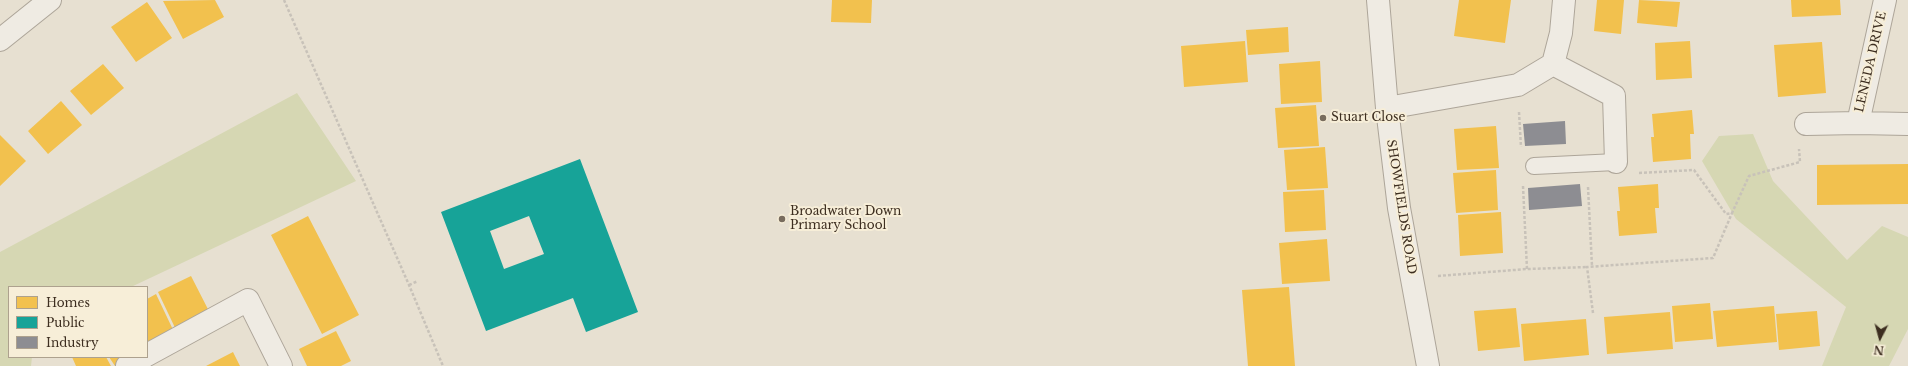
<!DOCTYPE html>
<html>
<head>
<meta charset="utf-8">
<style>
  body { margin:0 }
  #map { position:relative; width:1908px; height:366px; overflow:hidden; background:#e7e0d1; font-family:"Libre Baskerville",serif }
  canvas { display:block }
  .legend { position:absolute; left:8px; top:286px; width:140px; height:72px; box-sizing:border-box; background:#f7eed8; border:1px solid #ada18e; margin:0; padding:5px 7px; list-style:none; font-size:12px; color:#3d2e20 }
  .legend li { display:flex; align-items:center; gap:8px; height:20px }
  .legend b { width:20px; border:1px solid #ada18e }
  .north { position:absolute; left:1860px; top:318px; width:40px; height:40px; -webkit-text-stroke:3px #f7eed8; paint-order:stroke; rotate:186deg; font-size:11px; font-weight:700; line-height:16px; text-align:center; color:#3d2e20 }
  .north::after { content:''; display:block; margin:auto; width:14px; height:18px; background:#3d2e20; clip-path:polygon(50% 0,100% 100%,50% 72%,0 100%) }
</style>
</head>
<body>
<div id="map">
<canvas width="1908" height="366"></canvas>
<ul class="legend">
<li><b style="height:11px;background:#f2c14e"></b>Homes</li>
<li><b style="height:11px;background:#17a398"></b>Public</li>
<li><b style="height:11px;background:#8d8d92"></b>Industry</li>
</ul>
<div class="north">N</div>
</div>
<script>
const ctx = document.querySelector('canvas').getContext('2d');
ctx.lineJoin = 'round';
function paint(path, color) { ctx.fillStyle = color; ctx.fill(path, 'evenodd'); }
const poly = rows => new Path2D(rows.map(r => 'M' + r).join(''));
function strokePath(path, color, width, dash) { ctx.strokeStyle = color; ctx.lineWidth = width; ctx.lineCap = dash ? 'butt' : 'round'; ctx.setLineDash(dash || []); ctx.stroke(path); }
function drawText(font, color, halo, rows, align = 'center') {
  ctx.font = font + ' "Libre Baskerville",serif'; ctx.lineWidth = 4; ctx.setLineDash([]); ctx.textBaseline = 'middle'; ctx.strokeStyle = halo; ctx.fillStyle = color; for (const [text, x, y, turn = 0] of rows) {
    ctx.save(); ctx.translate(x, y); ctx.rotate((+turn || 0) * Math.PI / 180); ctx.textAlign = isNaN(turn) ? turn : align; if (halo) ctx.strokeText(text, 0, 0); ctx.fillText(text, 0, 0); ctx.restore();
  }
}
const green = poly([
  [297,93,356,181,131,287,9,287,9,357,32,357,31,366,0,366,0,252],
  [1753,134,1773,181,1847,260,1882,226,1908,237,1908,329,1889,366,1822,366,1846,307,1736,219,1702,161,1719,136]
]);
const homes = poly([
  [215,0,224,17,183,39,163,1],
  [832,0,872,0,871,23,831,22],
  [1459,0,1511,0,1505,43,1454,36],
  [1597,0,1624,0,1621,34,1594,31],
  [1639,0,1680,2,1677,27,1637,23],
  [1791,0,1840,0,1841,15,1792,17],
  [147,2,172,38,136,62,111,27],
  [1288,27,1289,52,1248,55,1246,30],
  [1245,41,1248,82,1184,87,1181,46],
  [1690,41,1692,78,1656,80,1655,43],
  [1822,42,1826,93,1778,97,1774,45],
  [1320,61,1322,102,1281,104,1279,64],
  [103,64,124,88,91,115,70,91],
  [61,101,82,125,48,154,28,131],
  [1316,105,1319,146,1278,148,1275,108],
  [1692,110,1694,134,1690,134,1691,159,1653,162,1651,137,1654,137,1652,114],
  [1496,126,1499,168,1457,170,1454,129],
  [0,135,26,161,0,186],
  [1325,147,1328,188,1287,190,1284,150],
  [1908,164,1908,204,1817,205,1817,165],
  [1496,170,1498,210,1456,213,1453,173],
  [1658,184,1659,208,1655,208,1657,233,1619,236,1617,211,1620,211,1618,187],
  [1324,190,1326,230,1285,232,1283,192],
  [1501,212,1503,253,1460,256,1458,215],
  [308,216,359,315,322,334,271,235],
  [1327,239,1330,281,1282,284,1279,243],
  [191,276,212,317,178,334,158,292],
  [1289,287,1295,366,1248,366,1242,290],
  [156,294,176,336,151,348,147,339,147,299],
  [1710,303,1713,339,1675,342,1672,306],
  [1774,306,1777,342,1717,347,1713,311],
  [1516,308,1520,347,1478,351,1474,311],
  [1817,311,1820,346,1779,350,1776,314],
  [1670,312,1673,349,1607,354,1604,317],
  [1586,319,1589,355,1524,361,1521,324],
  [336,331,351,361,341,366,307,366,299,349],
  [233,352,240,366,206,366],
  [72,357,106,357,111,366,76,366],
  [109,357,133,357,115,366]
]);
const public = poly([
  [580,159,638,312,586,332,573,298,486,331,441,212],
  [529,216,544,254,504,269,490,231]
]);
const industry = poly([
  [1565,121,1566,144,1525,146,1523,124],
  [1580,184,1582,206,1529,210,1528,188]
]);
const path = poly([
  [284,0,409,285,443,366],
  [1519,112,1521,147],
  [1639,173,1694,170,1726,214,1732,213,1749,176,1800,162,1799,149],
  [1523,186,1527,269],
  [1588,187,1592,266],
  [1438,276,1527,269,1587,267],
  [409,285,418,281],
  [1593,313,1587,267,1713,258,1732,213]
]);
const lane = poly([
  [1534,166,1616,162]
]);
const street = poly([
  [1378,0,1387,108,1399,208,1428,366],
  [1885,0,1858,123,1908,124],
  [0,40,50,0],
  [1553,64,1614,96,1616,162],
  [1387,108,1518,85,1553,64,1561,33,1564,0],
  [1806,124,1858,123],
  [147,355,248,300,281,366],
  [127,366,144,357]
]);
const markers = [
  [1323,118,4,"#786c5e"],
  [782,219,4,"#786c5e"]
];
const streetNames = [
  ["LENEDA DRIVE",1871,62,-77],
  ["SHOWFIELDS ROAD",1401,207,81]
];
const poiNames = [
  ["Stuart Close",1331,118],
  ["Broadwater Down",790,212],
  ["Primary School",790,226]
];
paint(green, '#d6d7b3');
paint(homes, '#f2c14e');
paint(public, '#17a398');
paint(industry, '#8d8d92');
strokePath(lane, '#ada599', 18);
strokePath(street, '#ada599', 24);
strokePath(path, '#c8c2b9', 2.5, [3, 2]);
strokePath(lane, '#efebe3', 16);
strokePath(street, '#efebe3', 22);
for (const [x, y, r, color] of markers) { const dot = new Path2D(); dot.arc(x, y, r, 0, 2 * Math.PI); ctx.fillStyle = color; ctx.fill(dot); strokePath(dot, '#f7eed8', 1.5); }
drawText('12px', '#3d2e20', '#f7eed8', streetNames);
drawText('12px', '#3d2e20', '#f7eed8', poiNames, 'left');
</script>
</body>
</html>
